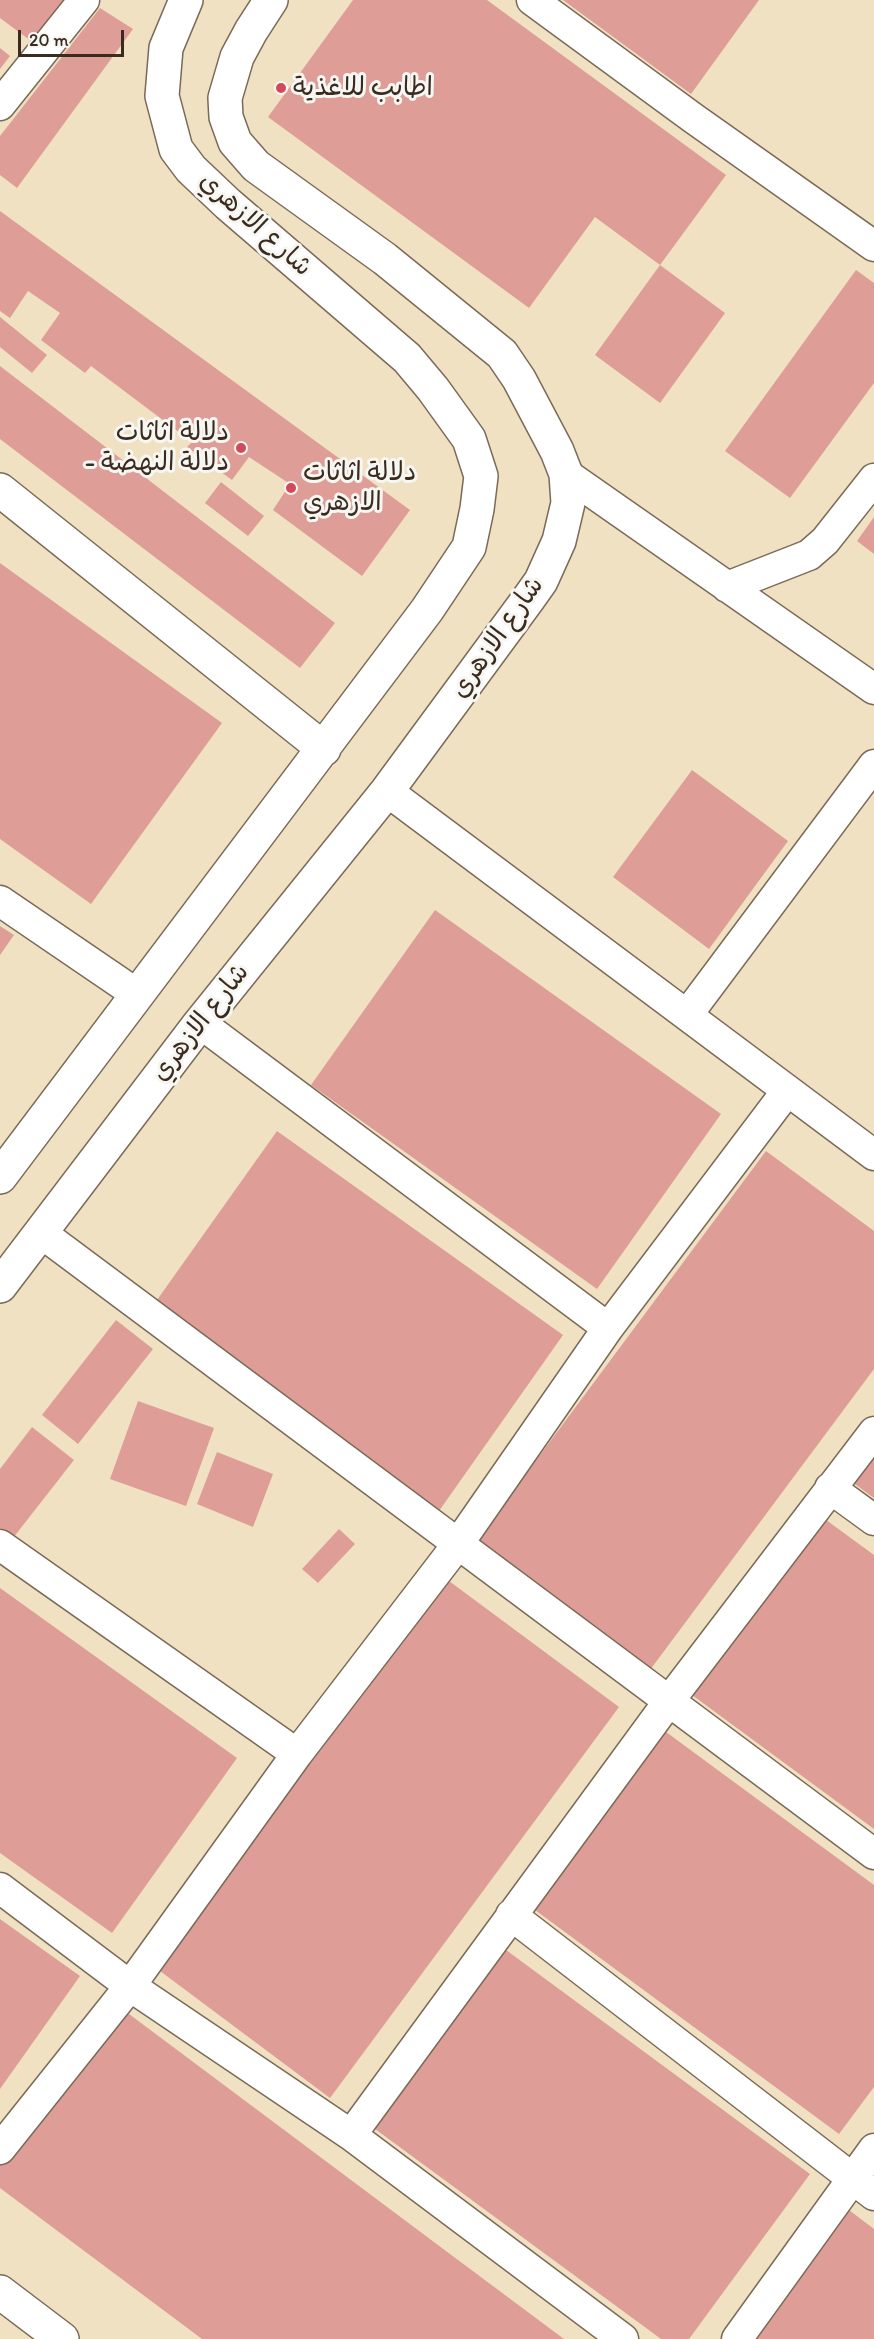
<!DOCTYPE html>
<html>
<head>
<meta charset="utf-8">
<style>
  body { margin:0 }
  #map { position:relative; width:874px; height:2339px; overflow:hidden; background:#f0e1c3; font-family:Itim,sans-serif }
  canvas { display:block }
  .scale { position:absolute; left:18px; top:30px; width:106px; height:27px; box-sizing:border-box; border:3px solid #3b2a1e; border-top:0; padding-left:8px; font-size:18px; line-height:21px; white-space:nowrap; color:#3b2a1e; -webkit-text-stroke:4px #f6f6f2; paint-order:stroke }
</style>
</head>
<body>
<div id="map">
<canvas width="874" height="2339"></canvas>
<div class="scale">20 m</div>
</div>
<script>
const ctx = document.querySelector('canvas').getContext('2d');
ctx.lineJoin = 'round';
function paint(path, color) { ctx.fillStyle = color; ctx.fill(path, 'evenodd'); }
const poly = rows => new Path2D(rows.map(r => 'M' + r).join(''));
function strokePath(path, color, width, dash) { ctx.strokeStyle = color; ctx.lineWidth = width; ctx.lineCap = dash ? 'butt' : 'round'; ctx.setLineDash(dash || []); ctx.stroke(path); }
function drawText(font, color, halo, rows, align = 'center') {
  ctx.font = font + ' Itim,"Playpen Sans Arabic",sans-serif'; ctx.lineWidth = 6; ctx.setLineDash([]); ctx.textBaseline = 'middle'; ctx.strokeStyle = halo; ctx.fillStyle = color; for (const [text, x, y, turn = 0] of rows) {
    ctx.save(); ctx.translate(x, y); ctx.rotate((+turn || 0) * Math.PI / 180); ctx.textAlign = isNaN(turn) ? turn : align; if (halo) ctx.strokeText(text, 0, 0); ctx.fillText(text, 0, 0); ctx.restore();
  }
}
const building = poly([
  [0,0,68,0,35,44,0,18],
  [353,0,487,0,726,175,660,265,595,217,529,308,268,117],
  [563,0,759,0,691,94],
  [100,8,133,29,17,188,0,175,0,136],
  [0,48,10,56,0,69],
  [0,211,410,510,362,576,273,510,290,484,249,457,232,480,187,447,192,442,91,366,85,373,41,340,60,313,28,291,10,318,0,311],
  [660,265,725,313,660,403,595,355],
  [856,270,874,283,874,383,790,498,725,451],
  [0,317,47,355,32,373,0,347],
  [0,366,335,623,300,668,0,439],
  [221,482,264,516,248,536,205,503],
  [874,517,874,554,857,541],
  [0,563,222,723,91,904,0,839],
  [692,770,788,841,709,949,613,877],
  [435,910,721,1114,597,1289,311,1085],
  [0,926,14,935,0,955],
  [277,1131,563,1335,439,1511,152,1307],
  [766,1151,874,1231,874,1369,650,1670,476,1541],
  [116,1320,153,1349,78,1444,42,1415],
  [138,1401,214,1428,186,1506,110,1479],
  [32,1427,74,1460,13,1538,0,1528,0,1469],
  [217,1452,273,1474,253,1527,197,1504],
  [874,1452,874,1498,852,1482],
  [818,1514,874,1555,874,1829,688,1692],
  [339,1529,355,1544,318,1583,302,1569],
  [445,1578,619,1707,330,2098,156,1968],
  [0,1588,237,1758,112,1933,0,1853],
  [662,1729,874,1885,874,2087,839,2134,531,1907],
  [0,1919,80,1976,0,2089],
  [502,1947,810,2174,689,2339,661,2339,371,2126],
  [117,2005,446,2251,564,2339,202,2339,0,2188,0,2162],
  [849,2210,874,2229,874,2339,753,2339]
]);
const minor = poly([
  [532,0,693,118,874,246],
  [0,105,84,0],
  [566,474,874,689],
  [727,587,809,555,825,541,874,479],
  [387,791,874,1155],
  [0,901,138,995],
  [687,1015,874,765],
  [200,1023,608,1328],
  [40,1232,874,1854],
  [830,1488,874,1520],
  [0,1545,297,1754],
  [0,1888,130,1986,351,2135,623,2339],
  [511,1915,874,2195],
  [351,2135,669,1701,874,1432],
  [0,2149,130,1986,297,1754,458,1544,608,1328,787,1091],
  [737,2339,874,2149]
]);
const tertiary = poly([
  [0,490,324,749],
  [0,1177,427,610,469,547,477,509,481,476,469,439,433,389,407,358,228,204,191,169,176,149,162,96,166,48,186,0],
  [0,1286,200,1023,387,791,529,598,541,581,559,541,568,503,566,474,557,451,519,379,502,354,385,259,256,166,235,142,226,117,225,98,237,57,251,31,271,0],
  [0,2292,62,2339]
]);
const markers = [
  [281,88,6,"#d1495b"],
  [241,448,6,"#d1495b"],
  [291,488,6,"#d1495b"]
];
const poiNames = [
  ["اطابب للاغذية",293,88],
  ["دلالة اثاثات",229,433,"right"],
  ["- دلالة النهضة",229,463,"right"],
  ["دلالة اثاثات",303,473],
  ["الازهري",303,503]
];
const streetNames = [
  ["شارع الازهري",255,225,42],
  ["شارع الازهري",498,638,-55],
  ["شارع الازهري",201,1023,-52]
];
paint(building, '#de9e97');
strokePath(minor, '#7a6a58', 33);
strokePath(tertiary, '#7a6a58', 36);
strokePath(minor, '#fff', 30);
strokePath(tertiary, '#fff', 33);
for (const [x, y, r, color] of markers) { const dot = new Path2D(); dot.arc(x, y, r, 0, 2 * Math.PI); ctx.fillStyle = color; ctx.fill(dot); strokePath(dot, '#f6f6f2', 2); }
drawText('26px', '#3b2a1e', '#f6f6f2', poiNames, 'left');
drawText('26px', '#3b2a1e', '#f6f6f2', streetNames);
</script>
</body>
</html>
